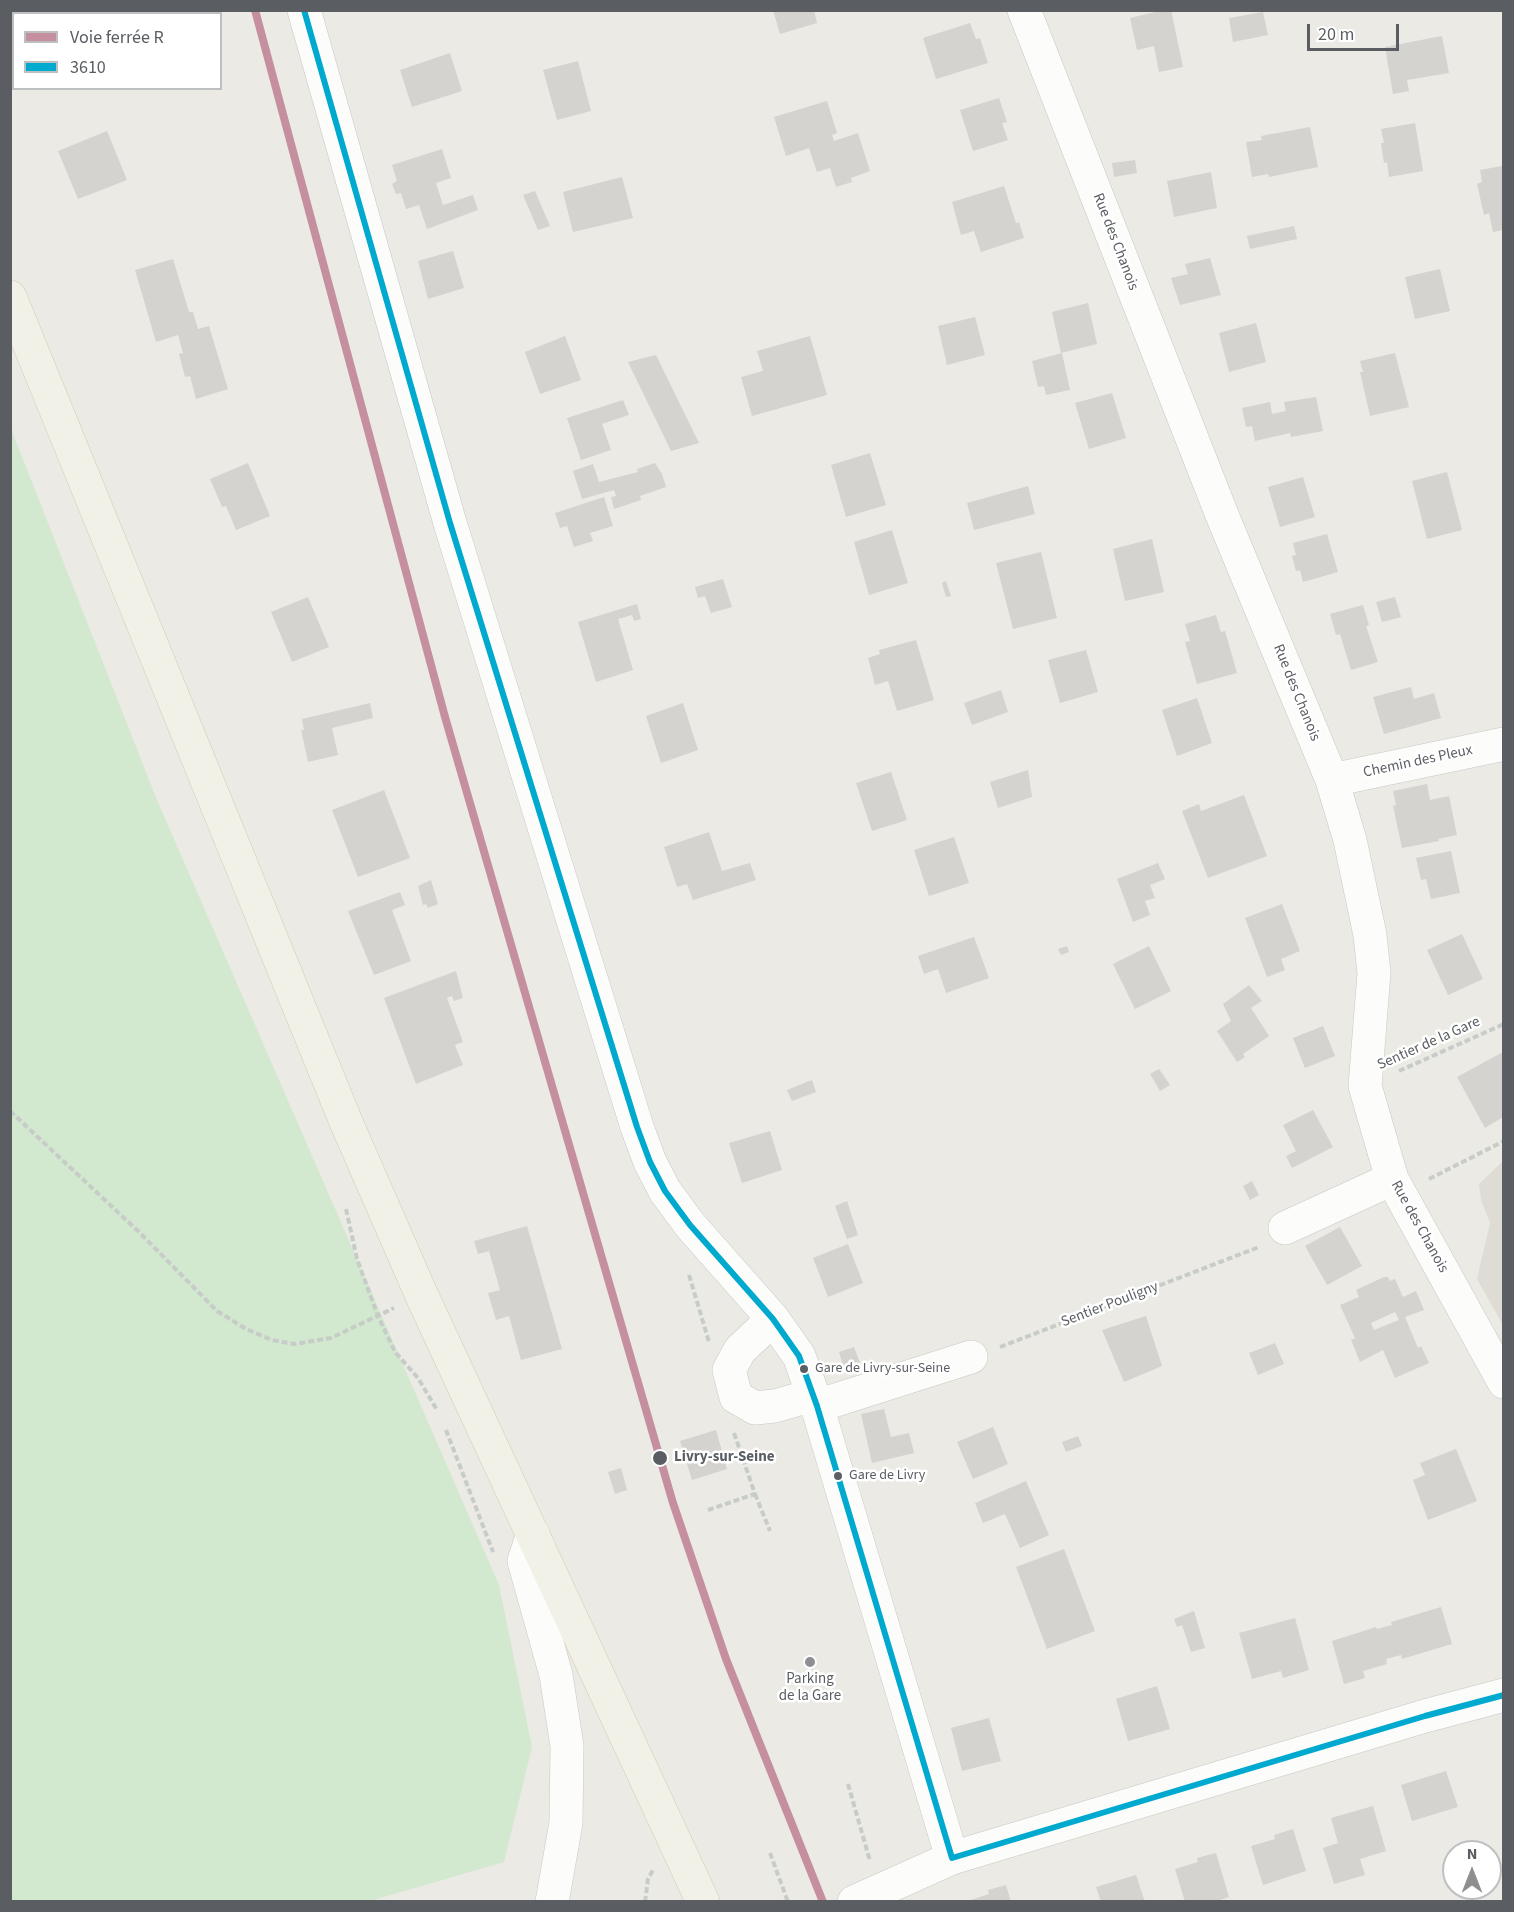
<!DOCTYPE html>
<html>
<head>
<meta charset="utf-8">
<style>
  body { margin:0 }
  #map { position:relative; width:1514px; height:1912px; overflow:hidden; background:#ebeae4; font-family:"Source Sans 3",sans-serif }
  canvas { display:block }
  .frame { position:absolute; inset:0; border:12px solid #5a5e63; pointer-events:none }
  .legend { position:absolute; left:12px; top:12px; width:210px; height:78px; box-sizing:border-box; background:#fff; border:2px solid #bdbfc1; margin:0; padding:8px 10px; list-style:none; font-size:18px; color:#5a5e63 }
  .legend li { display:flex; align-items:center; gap:12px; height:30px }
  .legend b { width:30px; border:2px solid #bdbfc1 }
  .north { position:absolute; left:1442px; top:1840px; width:60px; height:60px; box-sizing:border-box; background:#fff; border:2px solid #bdbfc1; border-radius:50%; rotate:0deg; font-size:16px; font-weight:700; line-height:24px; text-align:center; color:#5a5e63 }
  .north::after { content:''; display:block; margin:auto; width:21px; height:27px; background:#8d8f90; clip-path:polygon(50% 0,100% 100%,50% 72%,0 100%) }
  .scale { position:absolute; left:1307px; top:24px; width:92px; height:27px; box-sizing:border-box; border:3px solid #5a5e63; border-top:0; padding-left:8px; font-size:18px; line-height:21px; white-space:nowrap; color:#5a5e63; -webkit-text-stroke:4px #fff; paint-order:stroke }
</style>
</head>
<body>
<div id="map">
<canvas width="1514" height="1912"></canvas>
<div class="frame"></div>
<ul class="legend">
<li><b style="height:8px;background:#c58fa0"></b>Voie ferrée R</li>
<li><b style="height:8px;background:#00a9ce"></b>3610</li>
</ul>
<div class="north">N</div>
<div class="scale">20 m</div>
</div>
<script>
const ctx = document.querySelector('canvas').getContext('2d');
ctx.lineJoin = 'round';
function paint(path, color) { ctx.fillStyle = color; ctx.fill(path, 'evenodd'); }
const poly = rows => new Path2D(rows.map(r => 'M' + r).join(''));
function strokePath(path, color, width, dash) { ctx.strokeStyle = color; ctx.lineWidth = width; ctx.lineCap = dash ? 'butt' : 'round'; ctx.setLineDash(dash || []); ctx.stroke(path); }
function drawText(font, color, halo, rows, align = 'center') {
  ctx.font = font + ' "Source Sans 3",sans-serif'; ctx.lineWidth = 5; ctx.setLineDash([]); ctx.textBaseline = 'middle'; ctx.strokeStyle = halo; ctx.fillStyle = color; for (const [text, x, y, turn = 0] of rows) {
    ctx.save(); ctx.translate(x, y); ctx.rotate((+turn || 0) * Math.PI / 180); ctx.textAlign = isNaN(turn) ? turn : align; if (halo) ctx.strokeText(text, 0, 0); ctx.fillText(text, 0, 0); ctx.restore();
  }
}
const education = poly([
  [1503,1161,1503,1325,1477,1279,1490,1223,1481,1200,1479,1184]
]);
const green = poly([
  [11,429,157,800,499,1585,532,1747,504,1862,370,1901,11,1901]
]);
const building = poly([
  [773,10,814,10,817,23,780,34],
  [1164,10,1171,10,1183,67,1159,72,1154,46,1137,50,1130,18],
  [1263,12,1268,35,1233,42,1229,18],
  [970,23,976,39,980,38,988,63,936,79,923,38],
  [1442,36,1449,73,1407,80,1409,91,1393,94,1385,47],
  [450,53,462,91,412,107,400,70],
  [578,61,591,111,557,120,543,70],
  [999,98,1007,122,1002,123,1008,140,973,151,960,110],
  [827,101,837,133,832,135,834,141,858,133,870,171,851,178,852,182,836,187,830,168,817,172,809,148,786,156,774,117],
  [1415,123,1423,171,1389,177,1387,162,1384,163,1381,143,1384,143,1381,129],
  [1310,127,1318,167,1269,177,1268,174,1252,177,1246,142,1262,140,1261,136],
  [107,131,127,180,78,199,58,151],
  [442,149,451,178,436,183,443,205,473,195,478,210,427,229,419,205,406,209,401,193,396,194,392,184,397,181,392,165],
  [1135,160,1137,173,1114,177,1112,163],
  [1502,166,1503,230,1493,232,1489,213,1484,215,1477,184,1482,182,1480,170],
  [1211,172,1217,208,1174,217,1167,181],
  [622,177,633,218,573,232,563,192],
  [1004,186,1016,223,1019,222,1024,238,981,252,974,231,961,235,952,202],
  [535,191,550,226,538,230,523,195],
  [1294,226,1297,239,1250,249,1247,236],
  [453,251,464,288,428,299,418,261],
  [1210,258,1221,295,1180,305,1171,278,1188,274,1185,264],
  [173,259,189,312,193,312,198,329,209,326,228,389,196,399,190,376,185,377,179,354,183,353,178,335,156,342,135,270],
  [1440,269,1450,311,1415,319,1405,277],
  [1088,303,1097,344,1061,353,1052,312],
  [975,317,985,355,947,365,938,326],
  [1256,323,1266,362,1229,372,1219,333],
  [565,336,581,380,540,394,525,352],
  [810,336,827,395,752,416,741,377,763,371,757,351],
  [1062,353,1070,390,1046,395,1044,386,1038,387,1032,361],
  [1395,353,1409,407,1370,416,1360,372,1363,372,1360,361],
  [656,355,699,443,671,451,628,362],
  [1112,393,1126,438,1089,449,1075,403],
  [1316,397,1323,431,1291,437,1290,433,1255,441,1252,426,1246,427,1242,408,1270,402,1272,414,1286,411,1284,402],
  [623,400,629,415,602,424,611,450,581,460,567,418],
  [870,453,886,505,846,517,831,465],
  [248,463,270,516,236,530,226,506,222,507,210,479],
  [655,463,662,474,666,487,640,496,641,500,614,509,611,497,616,496,614,490,582,499,573,471,593,464,599,482,638,472,637,469],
  [1447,472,1462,530,1427,539,1412,481],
  [1303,477,1315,517,1280,527,1268,487],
  [1028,486,1035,514,974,530,967,503],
  [604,497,613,526,590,533,593,541,574,547,567,526,560,528,555,513],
  [892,530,908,583,869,595,854,542],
  [1327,534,1338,572,1303,582,1300,570,1296,571,1292,556,1296,555,1293,543],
  [1152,539,1164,592,1125,601,1113,549],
  [1041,552,1057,618,1013,629,996,563],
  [723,579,732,607,711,613,705,596,698,598,695,587],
  [946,581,951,596,946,597,942,583],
  [308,597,329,647,292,662,271,612],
  [1395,597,1401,617,1382,622,1376,602],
  [637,604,641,619,634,621,632,615,618,619,633,670,596,682,578,622],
  [1363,605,1369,625,1366,626,1378,662,1351,670,1340,634,1336,635,1330,614],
  [1216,615,1221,632,1225,631,1237,673,1197,684,1185,642,1190,641,1185,624],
  [916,640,934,700,897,711,888,681,875,685,868,658,880,654,879,650],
  [1086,650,1098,692,1060,703,1048,660],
  [1411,687,1414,699,1434,693,1441,718,1384,734,1373,697],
  [1001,690,1008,712,972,725,964,703],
  [1197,698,1212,743,1177,756,1162,710],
  [370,703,373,718,332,728,338,755,308,762,301,730,304,730,302,719],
  [683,703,698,750,661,763,646,716],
  [1028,770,1032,797,998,808,990,782],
  [891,772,907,820,872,831,856,783],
  [1427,784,1430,800,1449,796,1457,835,1438,839,1439,841,1402,848,1393,806,1396,805,1393,791],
  [384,790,410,858,358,877,332,810],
  [1244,795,1267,856,1208,878,1182,811,1199,804,1201,811],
  [709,832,722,871,750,863,756,880,693,900,687,884,677,887,664,847],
  [954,837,969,883,929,896,914,850],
  [1451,851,1460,893,1431,899,1426,879,1421,880,1416,858],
  [1158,863,1165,879,1150,885,1155,898,1145,901,1150,915,1133,922,1117,879],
  [431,880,438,904,428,908,426,904,423,905,418,886],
  [400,892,405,905,392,910,411,961,374,975,348,911],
  [1282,904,1300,951,1281,959,1285,970,1267,977,1245,918],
  [1462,934,1483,979,1448,995,1427,950],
  [974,937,989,978,946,993,938,969,924,974,918,956],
  [1067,946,1069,952,1061,955,1058,949],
  [1149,946,1171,991,1135,1009,1113,964],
  [456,971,463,998,454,1001,452,996,447,998,463,1042,455,1045,463,1065,416,1084,384,998],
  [1249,985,1262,1001,1251,1008,1269,1036,1243,1054,1245,1057,1237,1062,1217,1031,1231,1021,1223,1004],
  [1323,1026,1335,1056,1305,1068,1293,1038],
  [1503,1052,1503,1117,1485,1128,1457,1077],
  [1159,1069,1170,1085,1160,1091,1150,1074],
  [812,1080,816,1092,792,1101,787,1090],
  [1313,1110,1333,1147,1292,1168,1286,1156,1296,1151,1283,1125],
  [770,1131,782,1170,742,1183,729,1143],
  [1252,1181,1259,1195,1250,1200,1243,1186],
  [847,1201,858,1235,847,1239,835,1206],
  [527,1226,562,1349,521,1360,509,1316,496,1320,488,1293,500,1290,489,1251,478,1254,474,1241],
  [1340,1227,1362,1266,1327,1285,1305,1246],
  [848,1244,863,1283,828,1297,813,1258],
  [1384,1277,1388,1277,1390,1281,1395,1279,1403,1297,1416,1291,1424,1310,1405,1317,1418,1348,1421,1346,1429,1363,1395,1378,1383,1350,1360,1362,1351,1340,1355,1338,1340,1305,1359,1297,1356,1290],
  [1395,1312,1399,1320,1374,1330,1371,1323],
  [1146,1316,1162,1366,1124,1382,1102,1330],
  [1275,1343,1284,1364,1258,1375,1249,1353],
  [854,1347,860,1363,844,1368,839,1352],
  [884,1409,891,1437,909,1433,914,1453,872,1463,861,1414],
  [993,1427,1008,1464,973,1479,957,1442],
  [716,1430,727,1469,692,1480,680,1441],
  [1078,1436,1082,1446,1066,1452,1062,1442],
  [1456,1449,1477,1501,1428,1520,1413,1480,1425,1475,1420,1463],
  [621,1468,627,1490,615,1494,608,1472],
  [1026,1481,1049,1535,1020,1548,1005,1514,983,1523,975,1503],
  [1064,1549,1095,1631,1047,1649,1016,1567],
  [1441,1607,1452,1644,1402,1659,1401,1655,1386,1659,1387,1664,1363,1671,1365,1678,1344,1684,1332,1641,1376,1627,1377,1629,1392,1625,1391,1622],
  [1194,1611,1205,1648,1191,1652,1182,1625,1177,1627,1174,1619],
  [1295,1618,1309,1670,1283,1678,1281,1671,1252,1679,1239,1633],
  [1157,1686,1170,1729,1128,1741,1116,1699],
  [989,1718,1001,1761,962,1771,951,1728],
  [1446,1771,1458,1807,1412,1821,1401,1785],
  [1373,1806,1386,1851,1360,1859,1365,1875,1334,1884,1323,1848,1338,1843,1331,1818],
  [1293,1829,1306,1871,1263,1885,1251,1846,1275,1839,1274,1835],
  [1216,1853,1229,1897,1214,1902,1185,1902,1175,1869,1198,1862,1197,1858],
  [1136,1875,1145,1902,1101,1902,1096,1887],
  [1006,1885,1011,1902,965,1902,989,1894,988,1890]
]);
const path = poly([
  [1399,1071,1504,1024],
  [10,1111,139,1232,217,1311,246,1329,272,1340,295,1344,331,1338,394,1308],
  [1429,1179,1504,1141],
  [346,1209,357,1259,378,1316,395,1352,418,1378,437,1410],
  [689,1275,709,1342],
  [1000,1347,1259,1247],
  [446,1430,493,1552],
  [755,1494,770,1531],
  [708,1510,755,1494,734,1433],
  [848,1784,870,1861],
  [770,1853,788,1902],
  [645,1902,648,1879,653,1870]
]);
const minor = poly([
  [304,10,450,523,637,1127,650,1162,665,1191,690,1225,773,1319,799,1356,817,1406,952,1858],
  [1024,10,1222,515,1332,780,1350,840,1370,935,1374,973,1365,1086,1392,1179,1504,1382],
  [1332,780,1504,744],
  [1285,1228,1392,1179],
  [773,1319,740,1350,729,1370,736,1397,755,1408,775,1406,813,1395],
  [817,1406,971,1357],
  [533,1534,524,1561,556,1675,567,1746,566,1823,552,1902],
  [854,1902,952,1858,1425,1716,1504,1695]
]);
const major = poly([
  [10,297,346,1122,422,1296,703,1902]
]);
const bus1 = poly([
  [304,10,450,523,637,1127,650,1162,665,1191,690,1225,773,1319,799,1356,817,1406,952,1858],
  [952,1858,1425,1716,1504,1695]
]);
const rail1 = poly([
  [255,10,445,717,673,1503,726,1659,823,1902]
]);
const markers = [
  [804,1369,5,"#5a5e63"],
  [660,1458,8,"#5a5e63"],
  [838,1476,5,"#5a5e63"],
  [810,1662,6,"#8d8f90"]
];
const busNames = [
  ["Gare de Livry-sur-Seine",815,1369],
  ["Gare de Livry",849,1476]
];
const streetNames = [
  ["Rue des Chanois",1115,242,69],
  ["Rue des Chanois",1296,693,68],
  ["Chemin des Pleux",1418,762,-12],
  ["Sentier de la Gare",1429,1044,-24],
  ["Rue des Chanois",1419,1227,61],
  ["Sentier Pouligny",1110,1305,-21]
];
const stopNames = [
  ["Livry-sur-Seine",674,1458]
];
const poiNames = [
  ["Parking",810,1680],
  ["de la Gare",810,1697]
];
paint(education, '#dedcd4');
paint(green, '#d2e8cf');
paint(building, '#d4d3cf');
strokePath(minor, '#c7c7c5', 34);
strokePath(major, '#d4cbb1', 34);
strokePath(path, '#c7ccc9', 4, [6, 3]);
strokePath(minor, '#fcfcfb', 33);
strokePath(major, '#f2f1e7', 33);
strokePath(bus1, '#00a9ce', 6);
strokePath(rail1, '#c58fa0', 8);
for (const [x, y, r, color] of markers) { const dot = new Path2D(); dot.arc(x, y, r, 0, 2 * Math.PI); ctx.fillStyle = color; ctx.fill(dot); strokePath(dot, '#fff', 2); }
drawText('14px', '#5a5e63', '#fff', busNames, 'left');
drawText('15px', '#5a5e63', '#fff', streetNames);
drawText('bold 15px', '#5a5e63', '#fff', stopNames, 'left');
drawText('15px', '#5a5e63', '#fff', poiNames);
</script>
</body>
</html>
